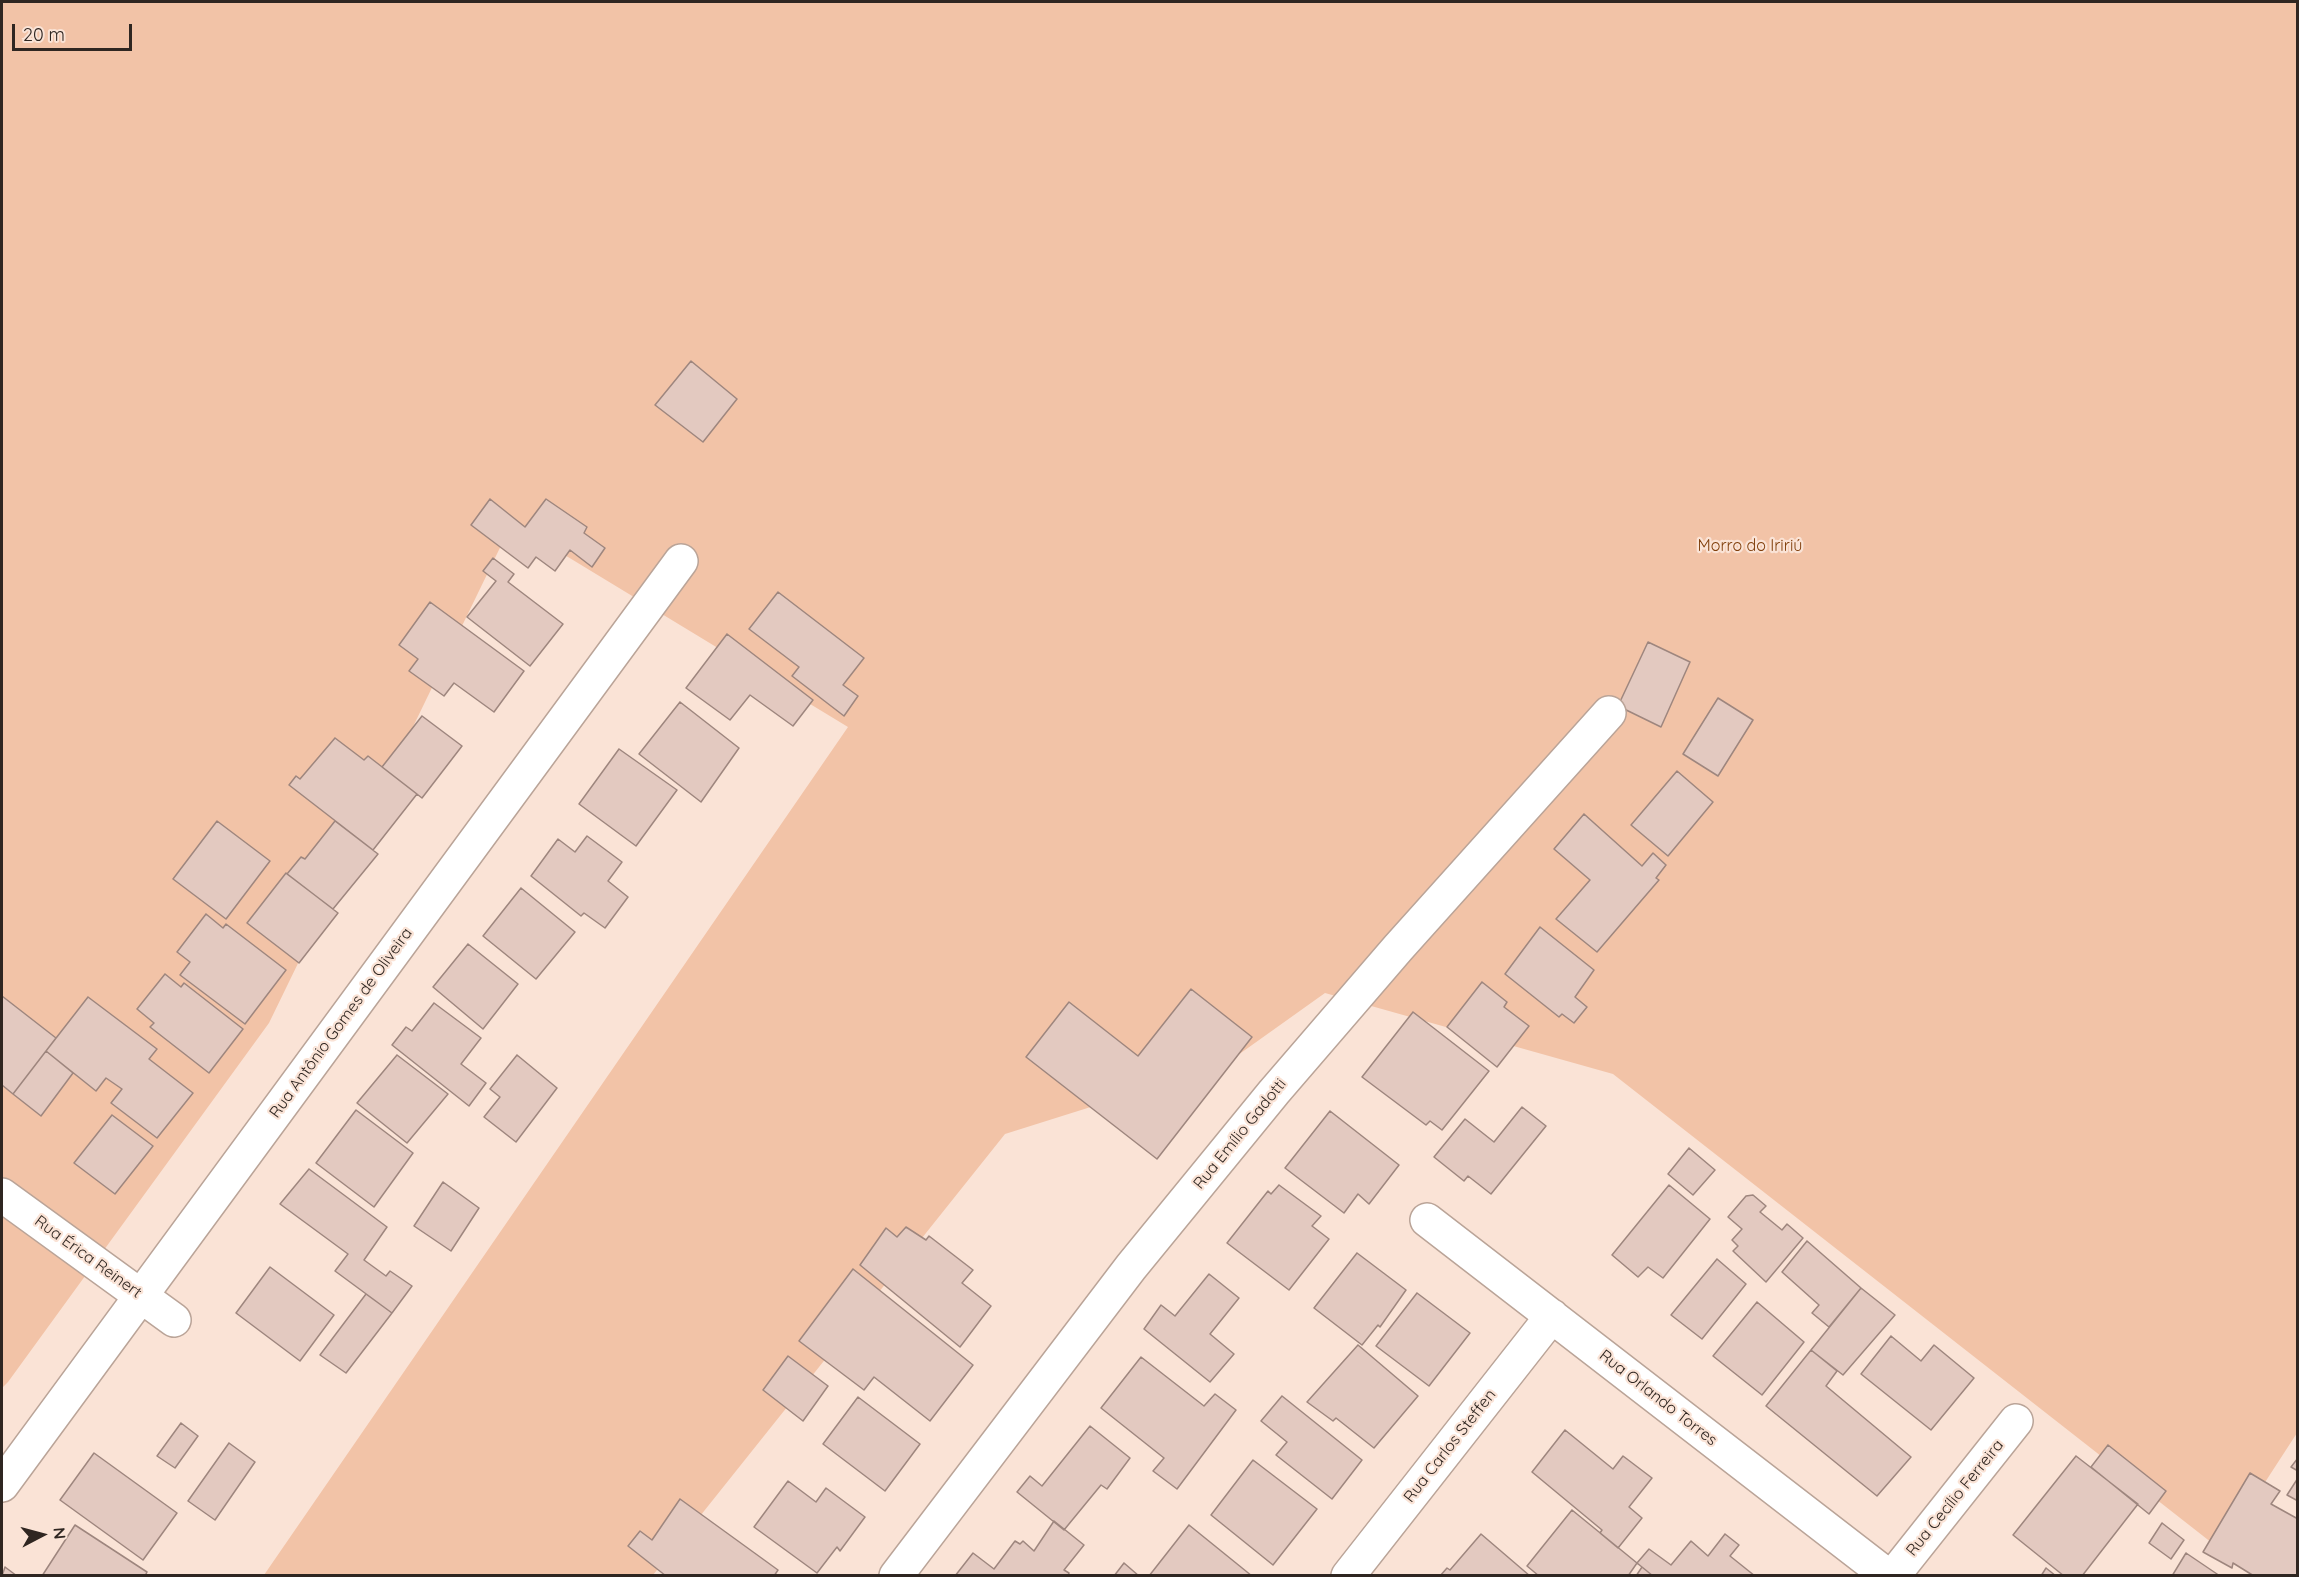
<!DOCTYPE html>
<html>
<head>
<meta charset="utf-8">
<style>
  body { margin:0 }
  #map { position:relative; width:2299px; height:1577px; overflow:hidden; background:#fae3d6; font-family:Quicksand,sans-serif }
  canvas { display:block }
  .frame { position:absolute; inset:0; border:3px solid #2f2621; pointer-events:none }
  .north { position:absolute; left:12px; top:1505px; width:60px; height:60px; -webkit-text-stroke:4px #fae3d6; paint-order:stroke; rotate:84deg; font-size:16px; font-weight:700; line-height:24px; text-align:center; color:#2f2621 }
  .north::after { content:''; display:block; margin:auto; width:21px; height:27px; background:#2f2621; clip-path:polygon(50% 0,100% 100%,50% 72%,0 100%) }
  .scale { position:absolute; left:12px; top:24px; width:120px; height:27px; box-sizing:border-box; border:3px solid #2f2621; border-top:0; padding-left:8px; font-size:18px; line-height:21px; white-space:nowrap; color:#2f2621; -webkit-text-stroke:4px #fae3d6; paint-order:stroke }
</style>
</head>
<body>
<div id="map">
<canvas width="2299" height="1577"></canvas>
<div class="frame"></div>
<div class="north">N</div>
<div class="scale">20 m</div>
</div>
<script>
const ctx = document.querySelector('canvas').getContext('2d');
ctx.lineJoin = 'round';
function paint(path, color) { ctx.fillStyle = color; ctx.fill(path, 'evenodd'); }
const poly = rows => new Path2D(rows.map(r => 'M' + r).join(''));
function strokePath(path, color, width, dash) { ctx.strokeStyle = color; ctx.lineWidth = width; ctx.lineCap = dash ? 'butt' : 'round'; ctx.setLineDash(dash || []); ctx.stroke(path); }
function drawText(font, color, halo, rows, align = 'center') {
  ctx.font = font + ' Quicksand,sans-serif'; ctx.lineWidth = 4.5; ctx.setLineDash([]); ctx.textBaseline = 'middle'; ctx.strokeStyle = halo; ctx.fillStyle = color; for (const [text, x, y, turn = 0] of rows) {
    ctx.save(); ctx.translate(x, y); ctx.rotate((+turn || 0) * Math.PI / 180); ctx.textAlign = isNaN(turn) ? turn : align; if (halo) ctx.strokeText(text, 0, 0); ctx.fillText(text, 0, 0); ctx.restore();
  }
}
const green = poly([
  [2,2,2297,2,2297,1433,2221,1550,1613,1074,1325,993,1224,1065,1005,1134,653,1575,264,1575,848,727,512,523,269,1023,8,1382,2,1388]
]);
const building = poly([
  [691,361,737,399,703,442,655,405,691,361],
  [490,499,525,527,546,499,587,527,584,533,605,548,592,567,570,550,555,571,536,557,528,568,471,525,490,499],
  [493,558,514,574,508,582,563,624,530,666,467,617,496,581,483,571,493,558],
  [778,592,864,658,843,685,858,696,844,716,792,676,799,667,749,629,778,592],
  [430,602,524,671,494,712,454,683,444,696,409,671,418,659,399,645,430,602],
  [727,634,813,700,793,726,750,695,730,720,686,688,727,634],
  [1648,642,1690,662,1661,727,1618,706,1648,642],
  [1718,698,1753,720,1718,776,1683,754,1718,698],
  [680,702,739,748,701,802,639,754,680,702],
  [422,716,462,746,422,798,382,767,422,716],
  [335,738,364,760,368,756,417,794,373,850,289,785,296,776,300,779,335,738],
  [619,749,677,790,636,846,579,804,619,749],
  [1677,771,1713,802,1668,856,1631,825,1677,771],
  [1584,814,1642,866,1653,853,1666,865,1656,878,1659,880,1597,952,1556,919,1590,880,1554,849,1584,814],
  [217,821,270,861,226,919,173,879,217,821],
  [335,821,378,854,333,909,287,874,301,857,305,859,335,821],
  [587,836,622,862,608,881,628,897,605,928,584,913,581,916,531,876,558,839,575,852,587,836],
  [286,873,338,913,299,963,247,923,286,873],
  [521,888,575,932,536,979,483,936,521,888],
  [206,914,223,928,226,924,286,970,245,1024,180,975,190,962,177,952,206,914],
  [1540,927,1594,970,1575,997,1587,1007,1574,1023,1562,1014,1559,1017,1505,974,1540,927],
  [468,944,518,984,483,1029,433,987,468,944],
  [165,974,181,987,184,983,243,1029,209,1073,150,1027,154,1023,137,1009,165,974],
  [1482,982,1507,1002,1504,1007,1529,1026,1497,1067,1447,1027,1482,982],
  [1191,989,1252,1037,1157,1159,1026,1057,1069,1002,1138,1056,1191,989],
  [2,996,56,1038,13,1094,2,1085,2,996],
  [88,997,157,1049,149,1059,193,1093,157,1138,111,1103,122,1089,106,1078,96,1091,46,1051,88,997],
  [434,1003,481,1038,461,1064,486,1083,469,1106,392,1045,406,1027,412,1031,434,1003],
  [1413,1012,1489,1071,1442,1130,1430,1121,1426,1125,1362,1077,1413,1012],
  [46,1051,73,1073,41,1116,13,1094,46,1051],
  [397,1055,448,1094,407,1143,357,1103,397,1055],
  [517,1055,557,1088,516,1142,484,1117,500,1097,490,1089,517,1055],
  [1522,1107,1546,1126,1491,1194,1468,1176,1464,1181,1434,1157,1465,1119,1494,1142,1522,1107],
  [356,1110,413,1153,374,1207,316,1163,356,1110],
  [1330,1111,1399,1165,1369,1204,1358,1194,1344,1213,1285,1168,1330,1111],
  [112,1115,153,1146,115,1194,74,1163,112,1115],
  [1689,1148,1715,1170,1693,1195,1668,1174,1689,1148],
  [309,1169,387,1227,364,1260,386,1276,390,1271,412,1286,392,1313,335,1271,348,1254,280,1204,309,1169],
  [443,1182,479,1208,451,1251,414,1226,443,1182],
  [1279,1185,1321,1216,1312,1226,1329,1239,1289,1290,1227,1243,1268,1191,1271,1194,1279,1185],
  [1669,1185,1710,1219,1663,1278,1648,1267,1638,1277,1612,1255,1669,1185],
  [1753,1195,1766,1206,1760,1212,1782,1230,1787,1224,1803,1238,1766,1282,1733,1251,1738,1246,1732,1240,1742,1229,1728,1217,1746,1196,1753,1195],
  [906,1227,926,1240,929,1236,973,1270,962,1283,991,1306,960,1347,860,1265,886,1228,897,1237,906,1227],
  [1807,1241,1861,1288,1829,1327,1812,1313,1819,1305,1782,1272,1807,1241],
  [1357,1253,1406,1290,1380,1327,1378,1325,1362,1345,1314,1308,1357,1253],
  [1717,1259,1746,1284,1702,1339,1671,1315,1717,1259],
  [270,1267,334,1315,300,1361,236,1313,270,1267],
  [853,1269,973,1365,930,1421,874,1377,864,1390,799,1341,853,1269],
  [1209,1274,1239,1298,1210,1334,1234,1354,1210,1382,1144,1329,1161,1305,1175,1316,1209,1274],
  [1861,1288,1895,1315,1843,1375,1811,1350,1861,1288],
  [1417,1293,1470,1333,1429,1386,1376,1346,1417,1293],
  [366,1294,392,1313,346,1373,320,1355,366,1294],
  [1757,1302,1804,1342,1762,1395,1713,1356,1757,1302],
  [1891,1336,1921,1361,1934,1345,1974,1378,1931,1430,1861,1374,1891,1336],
  [1358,1345,1418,1396,1374,1448,1336,1418,1333,1421,1307,1402,1358,1345],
  [1811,1350,1837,1371,1826,1386,1911,1457,1877,1496,1766,1406,1811,1350],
  [788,1356,828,1386,803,1421,763,1390,788,1356],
  [1141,1357,1204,1406,1215,1394,1236,1410,1177,1489,1153,1471,1164,1458,1101,1408,1141,1357],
  [1282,1396,1362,1460,1332,1499,1276,1455,1287,1442,1261,1421,1282,1396],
  [858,1397,920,1444,885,1491,823,1444,858,1397],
  [181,1423,198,1436,175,1468,157,1456,181,1423],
  [1090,1426,1130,1458,1107,1489,1101,1485,1064,1530,1017,1492,1030,1476,1042,1486,1090,1426],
  [1565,1430,1613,1469,1623,1456,1652,1478,1629,1507,1642,1518,1618,1548,1600,1533,1602,1530,1532,1472,1565,1430],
  [229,1443,255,1462,215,1520,188,1501,229,1443],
  [2108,1445,2166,1491,2149,1514,2091,1467,2108,1445],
  [94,1453,177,1513,143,1560,60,1500,94,1453],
  [2076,1456,2138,1504,2082,1576,2064,1576,2013,1535,2076,1456],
  [2298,1458,2298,1471,2291,1467,2298,1458],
  [1253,1460,1317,1509,1273,1565,1211,1515,1253,1460],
  [2250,1473,2280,1491,2271,1504,2298,1519,2297,1576,2254,1576,2233,1563,2232,1568,2203,1552,2250,1473],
  [2298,1478,2298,1501,2287,1495,2298,1478],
  [788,1481,816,1502,826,1488,865,1517,840,1551,837,1547,817,1573,754,1527,788,1481],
  [680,1499,778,1570,774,1576,666,1576,628,1546,640,1531,652,1540,680,1499],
  [1572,1510,1637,1563,1628,1576,1539,1576,1527,1566,1572,1510],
  [1054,1521,1084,1545,1064,1570,1069,1573,1068,1576,955,1576,973,1553,994,1569,1015,1541,1020,1544,1023,1541,1034,1551,1054,1521],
  [2162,1523,2184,1540,2171,1559,2149,1543,2162,1523],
  [75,1525,147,1572,145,1576,42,1576,75,1525],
  [1189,1525,1252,1576,1149,1576,1189,1525],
  [1481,1534,1530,1576,1440,1576,1447,1568,1450,1570,1481,1534],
  [1725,1534,1739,1545,1730,1556,1755,1576,1653,1576,1637,1563,1649,1549,1671,1565,1691,1541,1708,1556,1725,1534],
  [2186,1553,2220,1576,2172,1576,2186,1553],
  [1124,1563,1139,1576,1114,1576,1124,1563],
  [5,1567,17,1576,2,1576,5,1567],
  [1642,1567,1653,1576,1636,1576,1642,1567],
  [2046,1568,2056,1576,2041,1576,2046,1568]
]);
const minor = poly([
  [2,1195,174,1320],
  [1427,1220,1888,1576],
  [2,1485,681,561],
  [896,1576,1131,1267,1274,1092,1398,948,1609,713],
  [1348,1576,1552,1316],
  [1893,1576,2016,1421]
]);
const parkNames = [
  ["Morro do Iririú",1750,546]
];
const streetNames = [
  ["Rua Antônio Gomes de Oliveira",341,1023,-54],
  ["Rua Emílio Gadotti",1240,1134,-51],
  ["Rua Érica Reinert",88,1257,36],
  ["Rua Orlando Torres",1658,1398,38],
  ["Rua Carlos Steffen",1450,1446,-52],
  ["Rua Cecílio Ferreira",1955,1498,-51]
];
paint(green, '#f2c3a7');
paint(building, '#e3c9c0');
strokePath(building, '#9e867e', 1.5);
strokePath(minor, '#baa498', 36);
strokePath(minor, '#fff', 33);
drawText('16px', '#803e0a', '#fae3d6', parkNames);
drawText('16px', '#2f2621', '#fae3d6', streetNames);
</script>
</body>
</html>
